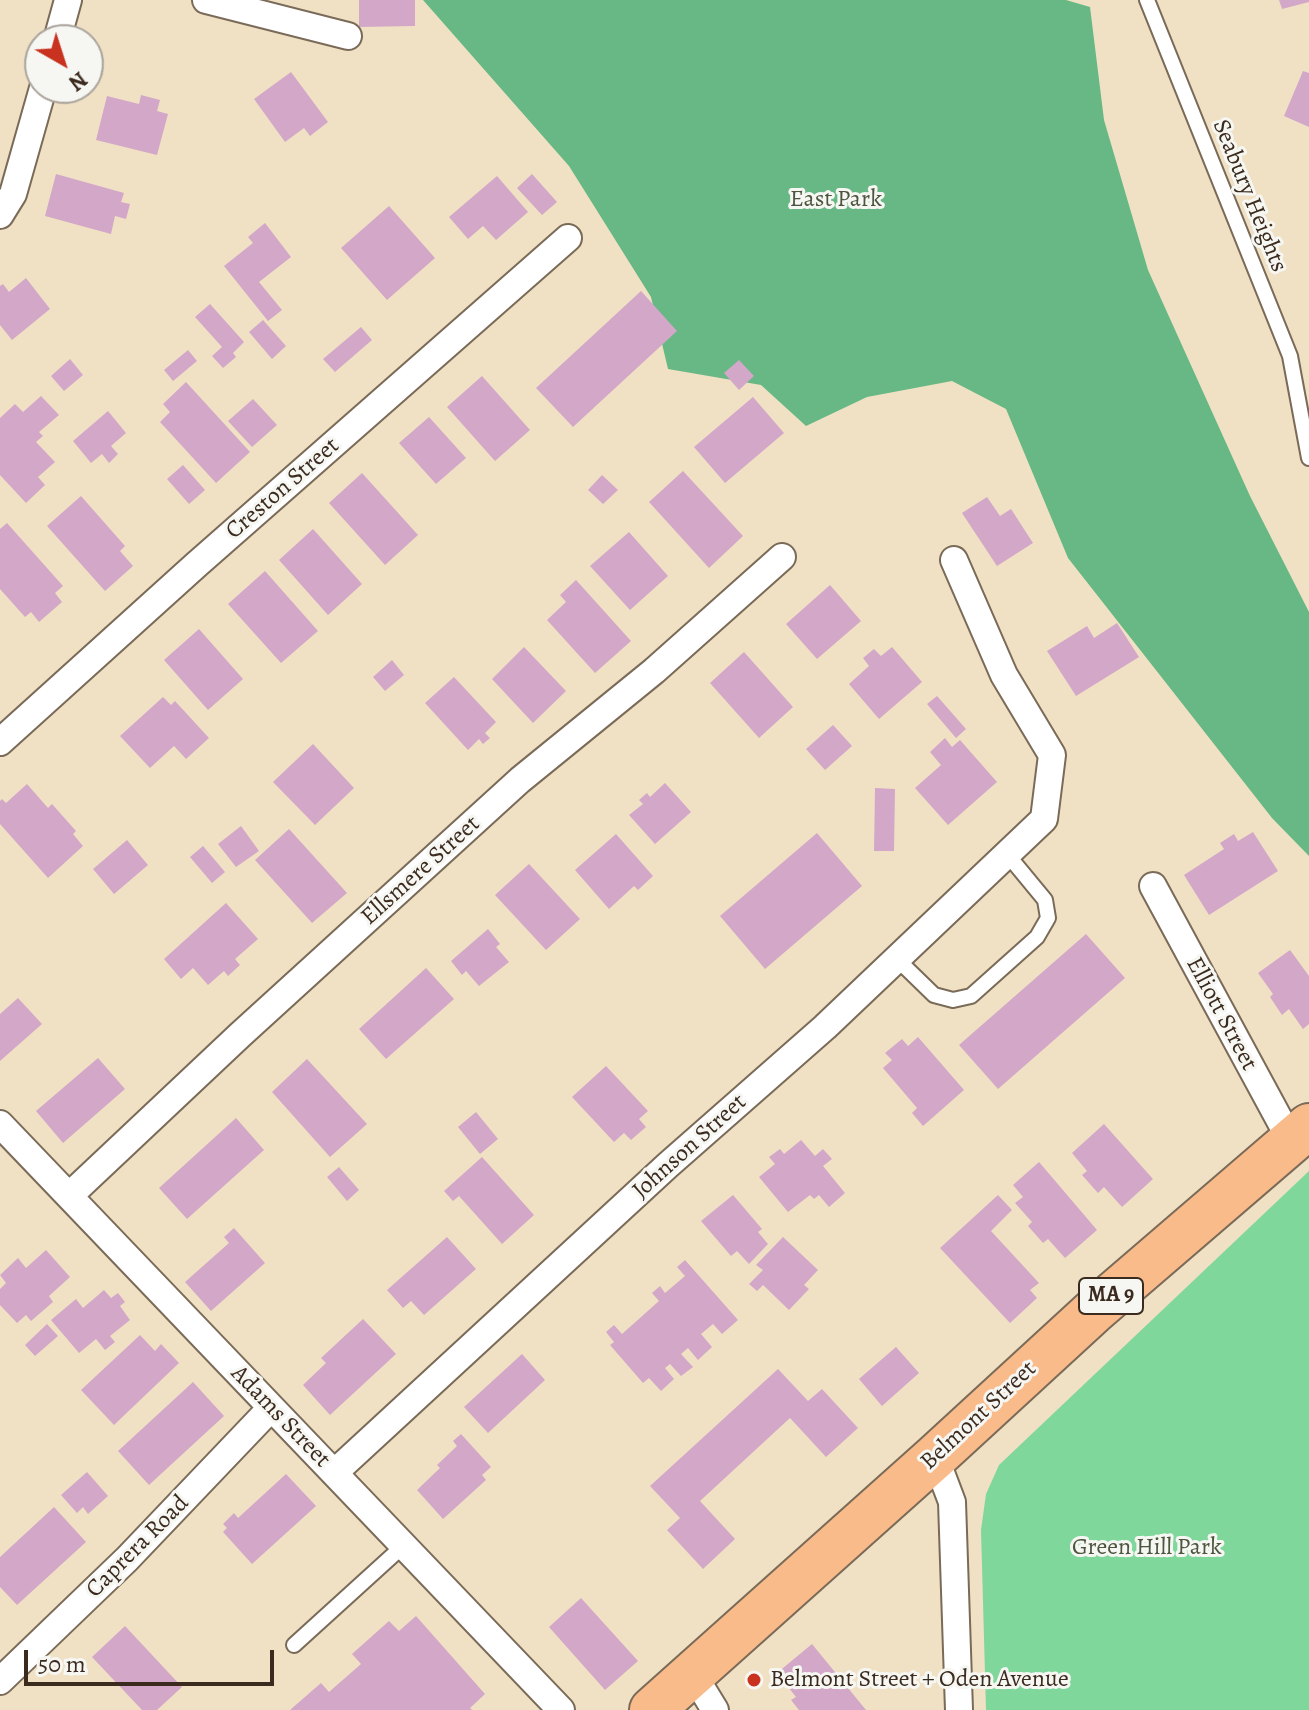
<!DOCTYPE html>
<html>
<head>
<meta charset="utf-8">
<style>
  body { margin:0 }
  #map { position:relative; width:1309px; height:1710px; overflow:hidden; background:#f0e1c4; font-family:Alegreya,serif }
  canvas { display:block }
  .north { position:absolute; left:24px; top:24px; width:80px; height:80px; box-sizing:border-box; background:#f6f6f2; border:2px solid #aba49d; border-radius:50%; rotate:141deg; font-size:22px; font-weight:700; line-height:32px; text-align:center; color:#3b2a1e }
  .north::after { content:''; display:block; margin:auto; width:28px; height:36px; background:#c8321e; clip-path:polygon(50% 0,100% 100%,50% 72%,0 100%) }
  .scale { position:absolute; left:24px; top:1650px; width:250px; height:36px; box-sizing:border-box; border:4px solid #3b2a1e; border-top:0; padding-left:10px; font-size:24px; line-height:28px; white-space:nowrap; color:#3b2a1e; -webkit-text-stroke:6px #f6f6f2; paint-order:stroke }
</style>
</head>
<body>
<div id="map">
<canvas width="1309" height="1710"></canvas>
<div class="north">N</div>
<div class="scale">50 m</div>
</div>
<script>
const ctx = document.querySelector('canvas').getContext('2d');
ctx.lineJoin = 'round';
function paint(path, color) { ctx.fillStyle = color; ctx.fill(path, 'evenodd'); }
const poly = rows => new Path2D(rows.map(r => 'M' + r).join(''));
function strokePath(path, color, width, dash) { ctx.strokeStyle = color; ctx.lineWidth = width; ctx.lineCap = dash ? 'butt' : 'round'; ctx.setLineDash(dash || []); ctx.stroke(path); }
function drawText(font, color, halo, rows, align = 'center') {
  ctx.font = font + ' Alegreya,serif'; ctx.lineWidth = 6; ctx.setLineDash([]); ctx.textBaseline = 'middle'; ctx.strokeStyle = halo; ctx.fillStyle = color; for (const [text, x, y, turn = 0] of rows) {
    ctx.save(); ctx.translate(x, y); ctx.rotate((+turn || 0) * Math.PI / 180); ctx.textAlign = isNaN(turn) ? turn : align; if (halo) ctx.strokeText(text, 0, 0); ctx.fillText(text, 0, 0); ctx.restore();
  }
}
const green = poly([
  [1309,1171,1309,1710,986,1710,981,1530,986,1494,999,1465]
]);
const forest = poly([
  [423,0,1066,0,1090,7,1104,120,1148,270,1250,496,1309,612,1309,856,1272,818,1068,558,1006,409,952,381,867,397,806,426,761,385,668,369,651,297,569,166]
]);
const building = poly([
  [359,0,415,0,415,26,359,27],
  [1279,0,1309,0,1309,2,1282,9],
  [1303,71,1309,73,1309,127,1284,116],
  [291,72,328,122,310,136,304,128,285,142,254,99],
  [141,95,160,100,157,111,168,114,157,155,96,140,107,96,139,104],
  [56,174,124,193,121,202,130,204,126,219,115,216,111,234,45,216],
  [532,174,557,202,542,215,517,188],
  [497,176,528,212,496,240,483,226,468,239,449,217],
  [389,206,435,258,387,300,341,248],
  [265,223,291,257,259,282,282,310,268,321,224,266,253,243,248,237],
  [26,278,50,309,12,340,0,325,0,286,3,284,9,292],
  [641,291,677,331,573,427,536,388],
  [210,304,244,342,233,353,236,357,223,368,212,356,222,347,195,317],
  [263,320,286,346,272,359,249,332],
  [361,327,372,340,335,372,323,359],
  [188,350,197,361,173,381,164,370],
  [70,359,83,375,64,391,51,376],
  [739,360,754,376,739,390,724,373],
  [482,376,530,430,495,461,447,407],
  [186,382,250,452,216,483,160,422,170,412,163,404],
  [41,396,59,415,39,432,43,436,36,442,55,462,38,477,45,485,26,503,0,475,0,418,15,404,23,412],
  [753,397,784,433,725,483,694,447],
  [253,399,277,425,252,447,228,421],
  [108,411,126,433,111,446,118,454,109,463,102,454,91,463,73,441],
  [429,417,466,458,436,484,399,443],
  [183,465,205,490,189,504,167,479],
  [683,471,743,536,709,568,649,502],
  [362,473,418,535,385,565,329,503],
  [602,475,618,490,603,504,588,490],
  [81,496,125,546,120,551,133,566,105,591,47,526],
  [987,497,1000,516,1011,509,1033,543,997,566,962,513],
  [7,523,63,586,55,593,62,602,39,622,31,612,25,617,0,589,0,529],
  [313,529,362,584,328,615,279,560],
  [629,532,668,576,630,610,590,566],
  [265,571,318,631,281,663,228,604],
  [576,580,631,641,595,673,547,620,566,602,560,595],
  [830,585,861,621,817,659,786,624],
  [1117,623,1139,657,1076,696,1047,651,1087,626,1094,638],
  [199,629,243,679,208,710,164,660],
  [524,647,566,691,533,723,492,679],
  [892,647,922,682,879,719,849,684,869,666,863,658,874,649,881,656],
  [744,652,793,707,759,738,710,683],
  [392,660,404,675,385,691,373,677],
  [454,677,496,722,485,733,490,738,483,744,479,739,468,750,425,703],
  [937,696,966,729,956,738,927,704],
  [163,697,171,705,175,701,209,738,186,759,174,746,150,768,120,736],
  [833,725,852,746,825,770,806,749],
  [945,738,952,747,960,740,997,782,948,825,915,788,941,765,930,752],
  [313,744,354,788,315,825,273,782],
  [665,783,691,812,655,844,629,815,643,804,639,800,647,793,650,797],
  [27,784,48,808,52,804,76,831,73,834,83,846,48,878,0,824,0,801,2,799,6,803],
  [875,788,895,789,894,851,874,851],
  [241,826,259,851,236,867,218,844],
  [289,829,347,893,312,923,255,860],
  [1253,832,1278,871,1209,915,1184,875,1224,849,1220,843,1234,834,1238,841],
  [817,833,862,886,765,969,720,916],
  [616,834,653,876,638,890,634,886,609,909,575,870],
  [127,840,148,865,114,894,93,869],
  [203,846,225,872,212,883,190,857],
  [529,864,580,919,546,950,495,895],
  [226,903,258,939,235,959,240,965,228,976,224,971,208,985,193,968,181,979,164,959],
  [488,929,500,944,496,947,509,962,479,986,466,971,462,975,451,961],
  [1086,934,1125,978,998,1089,959,1045],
  [1290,950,1309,976,1309,1024,1303,1029,1289,1009,1282,1015,1270,997,1273,994,1258,973],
  [426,968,454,999,386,1059,359,1029],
  [18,998,42,1024,0,1061,0,1014],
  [918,1037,964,1090,923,1126,912,1113,917,1108,883,1068,892,1060,885,1053,902,1039,908,1046],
  [98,1058,125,1089,63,1143,36,1111],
  [307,1059,367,1124,330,1157,272,1092],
  [606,1066,648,1111,639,1119,646,1127,631,1140,624,1133,614,1142,572,1097],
  [476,1112,498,1139,480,1154,458,1127],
  [236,1118,264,1150,187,1219,159,1188],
  [1104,1124,1153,1179,1122,1207,1104,1187,1098,1193,1082,1175,1087,1171,1072,1153],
  [801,1140,815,1156,823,1149,832,1159,823,1166,845,1193,829,1207,819,1195,814,1199,810,1195,788,1212,759,1177,775,1164,769,1157,780,1149,784,1154],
  [482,1157,534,1215,502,1244,459,1196,453,1201,444,1191],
  [1039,1162,1097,1230,1065,1258,1048,1239,1043,1243,1028,1226,1032,1222,1015,1203,1023,1197,1013,1185],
  [339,1167,359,1190,347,1201,327,1177],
  [733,1195,762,1229,758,1232,768,1244,749,1264,737,1251,731,1256,701,1221],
  [998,1195,1012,1210,991,1231,1039,1283,1030,1290,1037,1298,1010,1323,940,1248],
  [234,1228,265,1263,211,1311,185,1282,229,1243,224,1237],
  [447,1237,476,1269,424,1315,411,1301,403,1308,387,1290],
  [783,1237,818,1270,804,1285,809,1289,789,1310,763,1285,757,1291,749,1284,763,1270,756,1265],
  [46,1250,70,1277,49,1296,53,1302,31,1321,26,1315,17,1323,0,1305,0,1289,6,1283,0,1275,18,1258,26,1268],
  [685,1260,738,1320,722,1334,713,1324,701,1334,712,1347,698,1360,688,1348,681,1354,693,1367,681,1376,670,1364,665,1368,674,1379,661,1391,649,1378,643,1383,610,1345,614,1342,606,1332,614,1325,622,1334,659,1301,652,1293,660,1286,665,1293,685,1276,677,1267],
  [104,1290,111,1298,118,1293,125,1302,120,1306,130,1320,110,1336,115,1342,105,1350,96,1339,79,1353,51,1320,76,1299,83,1308],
  [363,1319,396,1354,330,1415,303,1385,326,1363,321,1358],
  [47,1324,58,1336,35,1356,25,1345],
  [140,1335,155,1351,161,1344,179,1363,114,1425,81,1390],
  [896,1347,919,1373,882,1406,859,1379],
  [522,1354,545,1380,488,1433,464,1407],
  [778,1369,808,1401,822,1389,858,1428,826,1457,790,1418,700,1501,735,1539,703,1569,667,1530,680,1518,650,1486],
  [193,1382,224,1416,149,1485,118,1451],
  [461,1434,491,1467,482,1475,486,1480,443,1519,417,1490,440,1468,437,1465,457,1446,453,1441],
  [87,1472,108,1496,88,1514,83,1507,77,1513,61,1495],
  [286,1474,316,1506,252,1564,223,1532,227,1528,223,1524,234,1513,238,1518],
  [54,1507,86,1542,17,1605,0,1587,0,1557],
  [581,1598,638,1661,605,1690,549,1627],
  [416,1616,485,1694,470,1708,472,1710,290,1710,321,1683,329,1692,361,1664,352,1654,389,1621,399,1631],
  [125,1626,182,1687,157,1710,142,1710,92,1657],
  [812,1644,866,1710,799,1710,791,1700,796,1697,777,1673]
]);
const service = poly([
  [1147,0,1290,356,1309,458],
  [897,959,934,995,953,1000,971,996,1037,937,1048,918,1045,900,1007,854],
  [294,1645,403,1546]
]);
const minor = poly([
  [206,0,348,36],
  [57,40,68,0],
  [0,215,13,194,43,88],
  [0,742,196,565,568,238],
  [1153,886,1291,1141],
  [0,1124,561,1710],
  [69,1196,240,1035,520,780,654,671,782,557],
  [935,1457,952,1502,959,1710],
  [334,1473,668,1165,825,1027,1044,819,1052,755,1004,675,954,560],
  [693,1674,715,1710],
  [0,1681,127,1559,271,1408]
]);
const trunk = poly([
  [652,1710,935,1457,1095,1310,1309,1126]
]);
const markers = [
  [754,1680,8,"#c8321e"]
];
const shields = [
  [1111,1296,64]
];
const shieldNames = [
  ["MA 9",1111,1296]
];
const streetNames = [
  ["Seabury Heights",1249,196,68],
  ["Creston Street",283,489,-41],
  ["Ellsmere Street",421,871,-42],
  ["Elliott Street",1221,1014,62],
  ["Johnson Street",690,1147,-42],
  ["Belmont Street",979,1416,-43],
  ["Adams Street",280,1417,46],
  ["Caprera Road",138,1547,-45]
];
const parkNames = [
  ["East Park",836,200],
  ["Green Hill Park",1147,1548]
];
const poiNames = [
  ["Belmont Street + Oden Avenue",770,1680]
];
paint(green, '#7fd79c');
paint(forest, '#67b884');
paint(building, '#d2a7c8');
strokePath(service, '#7a6a58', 18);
strokePath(minor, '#7a6a58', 30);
strokePath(trunk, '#7a6a58', 48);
strokePath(service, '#fff', 14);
strokePath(minor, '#fff', 26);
strokePath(trunk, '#fabb8b', 44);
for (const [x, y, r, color] of markers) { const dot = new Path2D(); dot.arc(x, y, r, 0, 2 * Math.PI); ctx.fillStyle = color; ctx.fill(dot); strokePath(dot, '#f6f6f2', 3); }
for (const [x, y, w] of shields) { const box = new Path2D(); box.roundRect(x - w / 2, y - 18, w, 36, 6); ctx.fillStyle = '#f6f6f2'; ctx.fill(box); strokePath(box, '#3b2a1e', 2); }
drawText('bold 22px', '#3b2a1e', null, shieldNames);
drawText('24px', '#3b2a1e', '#f6f6f2', streetNames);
drawText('24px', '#4c553e', '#f6f6f2', parkNames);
drawText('24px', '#3b2a1e', '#f6f6f2', poiNames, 'left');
</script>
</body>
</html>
